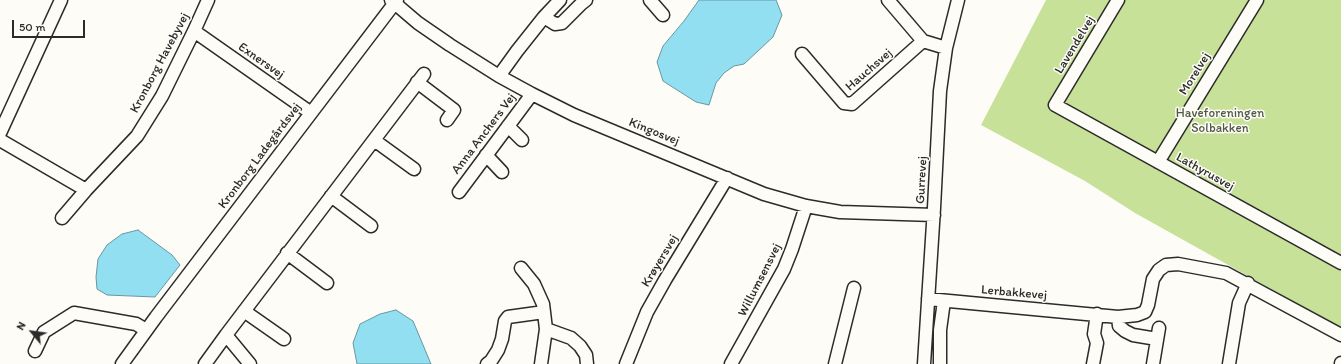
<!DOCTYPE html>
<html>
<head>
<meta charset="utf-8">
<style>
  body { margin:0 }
  #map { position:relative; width:1341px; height:364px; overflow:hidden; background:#fdfcf7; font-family:Itim,sans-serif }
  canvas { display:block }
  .north { position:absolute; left:12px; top:312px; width:40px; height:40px; -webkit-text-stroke:3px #fdfcf7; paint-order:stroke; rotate:299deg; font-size:11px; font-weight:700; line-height:16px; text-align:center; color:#2b2b2b }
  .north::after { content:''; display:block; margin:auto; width:14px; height:18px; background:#2b2b2b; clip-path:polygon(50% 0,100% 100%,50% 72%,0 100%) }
  .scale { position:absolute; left:12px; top:20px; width:73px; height:18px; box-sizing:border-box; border:2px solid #2b2b2b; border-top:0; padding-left:5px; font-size:12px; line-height:14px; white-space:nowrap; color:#2b2b2b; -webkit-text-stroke:3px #fdfcf7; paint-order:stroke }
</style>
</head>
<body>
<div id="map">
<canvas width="1341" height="364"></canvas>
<div class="north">N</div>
<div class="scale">50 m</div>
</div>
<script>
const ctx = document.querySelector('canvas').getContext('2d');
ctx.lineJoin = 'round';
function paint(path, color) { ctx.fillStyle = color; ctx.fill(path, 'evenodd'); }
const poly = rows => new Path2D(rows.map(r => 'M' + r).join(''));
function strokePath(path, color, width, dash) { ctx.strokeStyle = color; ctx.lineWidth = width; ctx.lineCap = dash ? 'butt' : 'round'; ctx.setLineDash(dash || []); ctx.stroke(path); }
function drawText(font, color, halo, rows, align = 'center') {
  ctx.font = font + ' Itim,sans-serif'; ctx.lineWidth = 3; ctx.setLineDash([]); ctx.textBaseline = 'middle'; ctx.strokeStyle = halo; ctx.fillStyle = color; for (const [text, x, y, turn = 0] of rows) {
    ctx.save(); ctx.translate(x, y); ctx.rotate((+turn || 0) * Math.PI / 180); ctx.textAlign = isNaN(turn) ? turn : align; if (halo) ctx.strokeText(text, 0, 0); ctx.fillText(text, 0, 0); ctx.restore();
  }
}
const green = poly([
  [1046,0,1341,0,1341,327,1300,305,1135,213,1085,181,981,125]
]);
const water = poly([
  [699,0,776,0,782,15,773,37,744,64,734,66,724,73,716,83,709,105,696,102,663,81,657,62,663,46,684,21,699,0],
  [138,230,172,255,180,265,155,297,107,295,97,289,96,277,98,259,107,245,122,234,138,230],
  [396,310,413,321,431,364,357,364,353,343,360,324,380,314,396,310]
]);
const minor = poly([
  [391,0,418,23,450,45,499,76,532,94,574,115,764,194,806,206,840,212,934,215],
  [650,0,663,15],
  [888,0,923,41,946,48],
  [1118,0,1055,105,1341,263],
  [544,17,555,24,562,23,581,4,586,0],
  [194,31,311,113],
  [802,54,844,103,852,104,923,41],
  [499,76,517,51,544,17,560,0],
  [417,82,454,110,447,120],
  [508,126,522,140],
  [0,133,61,0],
  [0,140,86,190,137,136,162,96,194,31,208,0],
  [374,140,414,169],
  [486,155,502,172],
  [1158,162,1257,0],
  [459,192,532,94],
  [331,196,371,226],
  [62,218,86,190],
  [287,253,327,283],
  [521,268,534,284,543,304,546,329,541,364],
  [928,299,1118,317,1137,315,1145,312,1148,305,1153,279,1159,270,1166,265,1178,264,1226,273,1341,335],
  [244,311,284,339],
  [1118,317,1119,326,1125,331,1133,335,1157,339],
  [546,329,571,338,580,346,586,355,587,364],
  [35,351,44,332,74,313,136,324,146,330],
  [122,364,156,317,397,0],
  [205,364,226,335],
  [250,364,226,335,424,74],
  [487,364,491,361,498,350,502,339,505,321,508,317,544,312],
  [626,364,647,312,665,280,727,178],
  [731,364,784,269,792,249,806,206],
  [835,364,854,288],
  [924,364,934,208,940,91,946,48,958,0],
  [940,364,940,330,944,301],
  [1093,364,1097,343,1094,334,1097,314],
  [1153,364,1159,328],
  [1229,364,1239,303,1248,283],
  [1341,364,1341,363]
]);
const streetNames = [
  ["Lavendelvej",1075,45,-59],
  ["Exnersvej",261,61,35],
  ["Kronborg Havebyvej",160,63,-62],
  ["Hauchsvej",869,70,-41],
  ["Morelvej",1195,74,-58],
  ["Kingosvej",654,132,22],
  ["Anna Anchers Vej",484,134,-53],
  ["Kronborg Ladegårdsvej",260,156,-53],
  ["Lathyrusvej",1205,172,29],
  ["Gurrevej",922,180,-87],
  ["Krøyersvej",660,261,-59],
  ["Willumsensvej",760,280,-63],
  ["Lerbakkevej",1014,293,5]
];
const parkNames = [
  ["Haveforeningen",1220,114],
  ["Solbakken",1220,129]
];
paint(green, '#c7e198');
paint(water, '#91dff0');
strokePath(water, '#6897a1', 1);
strokePath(minor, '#2b2b2b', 15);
strokePath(minor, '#fdfcf7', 12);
drawText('13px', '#2b2b2b', '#fdfcf7', streetNames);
drawText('13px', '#525846', '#fdfcf7', parkNames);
</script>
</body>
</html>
